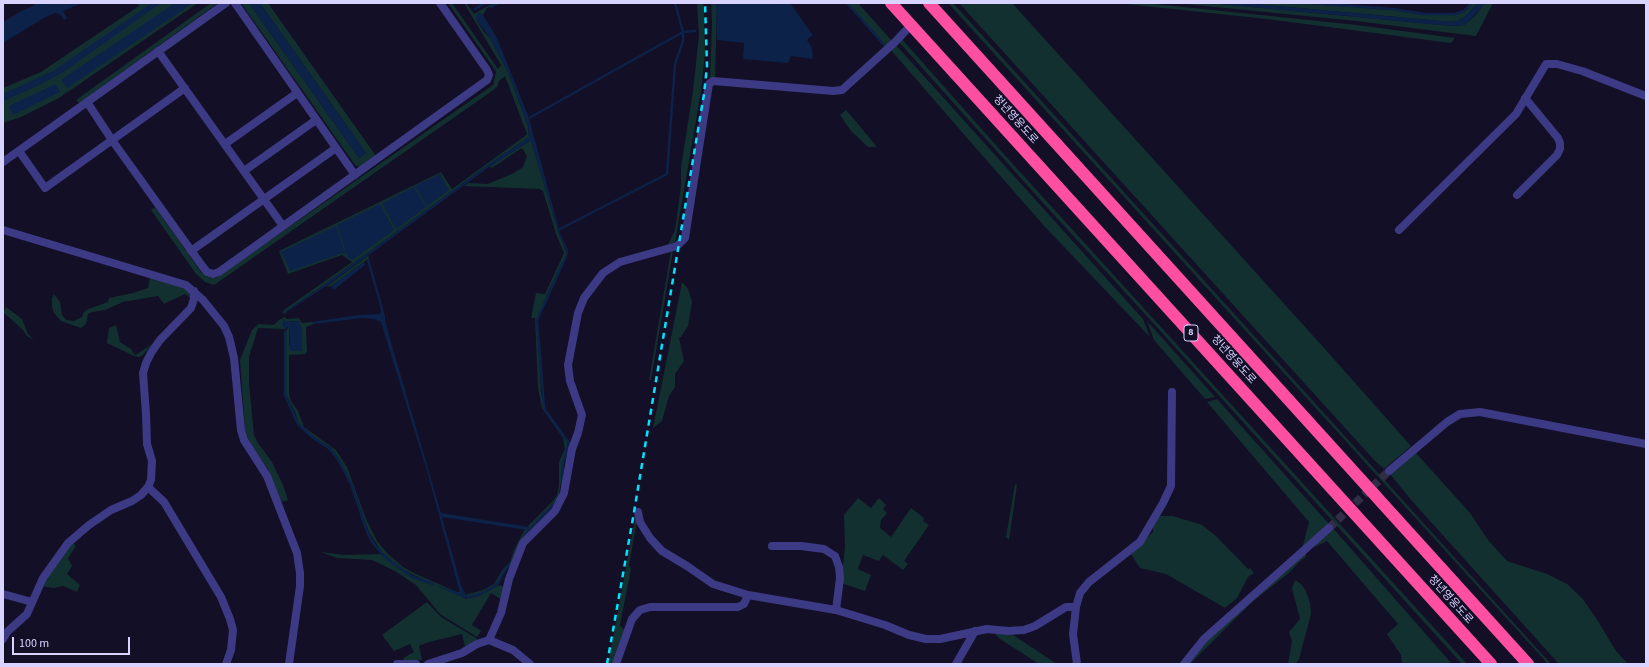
<!DOCTYPE html>
<html>
<head>
<meta charset="utf-8">
<style>
  body { margin:0 }
  #map { position:relative; width:1649px; height:667px; overflow:hidden; background:#130f26; font-family:"Source Sans 3",sans-serif }
  canvas { display:block }
  .frame { position:absolute; inset:0; border:4px solid #d9d4ff; pointer-events:none }
  .scale { position:absolute; left:12px; top:637px; width:118px; height:18px; box-sizing:border-box; border:2px solid #d9d4ff; border-top:0; padding-left:5px; font-size:12px; line-height:14px; white-space:nowrap; color:#d9d4ff; -webkit-text-stroke:3px #130f26; paint-order:stroke }
</style>
</head>
<body>
<div id="map">
<canvas width="1649" height="667"></canvas>
<div class="frame"></div>
<div class="scale">100 m</div>
</div>
<script>
const ctx = document.querySelector('canvas').getContext('2d');
ctx.lineJoin = 'round';
function paint(path, color) { ctx.fillStyle = color; ctx.fill(path, 'evenodd'); }
const poly = rows => new Path2D(rows.map(r => 'M' + r).join(''));
function strokePath(path, color, width, dash) { ctx.strokeStyle = color; ctx.lineWidth = width; ctx.lineCap = dash ? 'butt' : 'round'; ctx.setLineDash(dash || []); ctx.stroke(path); }
function drawText(font, color, halo, rows, align = 'center') {
  ctx.font = font + ' "Source Sans 3","Noto Sans KR",sans-serif'; ctx.lineWidth = 3.5; ctx.setLineDash([]); ctx.textBaseline = 'middle'; ctx.strokeStyle = halo; ctx.fillStyle = color; for (const [text, x, y, turn = 0] of rows) {
    ctx.save(); ctx.translate(x, y); ctx.rotate((+turn || 0) * Math.PI / 180); ctx.textAlign = isNaN(turn) ? turn : align; if (halo) ctx.strokeText(text, 0, 0); ctx.fillText(text, 0, 0); ctx.restore();
  }
}
const green = poly([
  [138,3,198,3,59,98,21,117,3,123,3,88,41,72,139,6],
  [211,3,218,3,79,103,76,100],
  [241,3,249,3,359,158,366,153,260,3,268,3,376,156,359,167,355,165],
  [448,3,452,3,498,69,501,65,464,3,466,3,474,14,493,3,497,3,487,8,483,15,478,13,476,19,484,32,490,38,509,74,528,126,529,137,488,165,328,282,285,312,284,314,282,313,284,310,352,262,342,255,288,274,279,251,441,172,452,189,525,136,527,134,505,76,499,81,497,87,492,91,214,285,205,282,202,279,196,274,151,210,155,207,201,272,208,277,216,278,493,85,496,72,493,67],
  [697,3,703,3,704,13,705,52,701,92,675,242,668,245,675,230,681,186,681,167,693,91,699,35],
  [711,3,716,3,717,8,715,79,710,79,712,24],
  [848,3,858,3,892,41,886,46],
  [948,3,953,3,1551,664,1548,664],
  [959,3,1012,3,1325,349,1411,446,1384,469,1376,462],
  [1094,3,1145,3,1357,25,1455,38,1451,43,1267,19,1116,3],
  [1175,3,1210,3,1452,26,1464,25,1475,16,1485,3,1493,3,1476,36,1356,21],
  [1244,3,1296,3,1393,10,1422,15,1453,15,1465,12,1472,3,1478,3,1465,17,1458,21,1451,22],
  [901,38,1002,152,1467,664,1462,664,1145,314,1044,204,898,41],
  [895,44,1143,319,1150,337,1046,228,974,146,890,49],
  [846,110,858,124,877,147,868,147,851,131,840,115],
  [531,140,559,234,567,254,548,292,537,322,541,392,544,406,545,411,567,442,568,448,562,464,562,478,558,498,551,507,526,534,512,563,506,568,498,583,481,593,466,597,465,595,483,590,494,584,503,569,510,562,514,550,525,529,527,529,529,527,528,526,553,501,557,495,559,485,559,462,565,449,563,438,542,408,538,388,535,318,531,318,536,293,545,294,564,253,556,234,543,191,539,189,464,186,468,183,488,184,514,173,523,167,527,156,522,148,492,168,489,167],
  [671,251,673,251,651,380,649,380],
  [368,256,369,258,367,260,331,286,329,287,327,286],
  [150,277,186,288,191,294,191,302,189,297,185,294,164,304,158,296,123,302,105,310,92,312,88,314,86,324,81,328,61,321,54,313,52,307,52,298,54,294,60,302,62,315,66,320,74,321,82,317,84,312,88,309,108,302,109,298,133,293,148,288],
  [682,282,688,289,692,302,688,326,681,337,679,338,684,361,675,374,675,387,669,396,662,421,653,428],
  [6,307,22,319,28,334,34,340,27,336,22,329,3,312],
  [285,317,287,319,299,318,302,323,312,322,314,324,306,327,307,352,305,354,289,355,289,394,291,401,298,411,304,427,336,450,347,467,366,519,377,541,387,553,403,567,416,574,457,592,459,592,459,587,460,593,459,594,436,585,462,596,465,599,479,596,499,585,505,587,502,600,491,593,472,625,481,631,477,637,440,614,416,585,395,571,372,560,337,558,321,552,344,555,380,554,413,578,431,583,403,570,382,553,369,532,352,485,340,461,330,447,310,435,299,424,295,412,286,395,286,332,288,327,289,327,289,346,300,325,299,321,294,321,286,322,284,329,258,328,249,357,249,383,254,435,258,443,272,462,283,485,288,500,282,502,275,491,268,469,249,441,245,429,240,360,252,330,258,324,274,325,279,320],
  [1147,321,1215,397,1205,399,1154,340],
  [116,325,120,342,131,349,135,355,139,353,153,343,143,355,139,357,134,356,107,343,109,328],
  [1217,399,1329,524,1302,549,1309,522,1207,402],
  [1416,453,1470,513,1488,540,1507,561,1547,574,1567,584,1582,598,1596,618,1616,651,1628,664,1559,664,1412,501,1390,474],
  [1015,484,1017,485,1009,540,1006,537],
  [858,498,871,508,879,498,886,505,883,509,887,513,881,520,880,528,891,537,911,508,924,518,923,521,929,525,904,561,908,564,903,570,883,555,879,561,863,555,858,569,871,575,865,591,841,583,845,547,844,515],
  [636,515,637,520,629,565,631,569,620,625,625,631,613,664,608,664],
  [1158,516,1173,516,1202,525,1216,536,1248,569,1250,568,1254,573,1248,577,1237,598,1225,608,1166,574,1140,568,1131,554,1153,532,1153,526],
  [1332,527,1452,664,1402,664,1401,655,1387,634,1398,624,1327,541,1306,551,1306,557,1299,562,1290,572,1252,602,1190,664,1185,664,1205,641],
  [72,542,76,546,68,558,72,566,67,574,80,585,77,592,63,586,54,588,41,586],
  [1295,580,1301,584,1306,591,1310,603,1311,614,1299,659,1296,664,1288,664,1292,641,1289,632,1300,619,1292,588],
  [427,602,441,617,476,638,477,640,465,647,462,634,429,642,419,646,422,660,404,660,403,658,414,652,410,644,394,651,382,635],
  [994,633,1010,633,1057,664,1039,664,1000,639]
]);
const water = poly([
  [36,3,82,3,63,11,67,18,64,20,61,15,55,13,44,18,3,43,3,22,21,11,33,6],
  [152,3,161,3,62,73,35,87,3,101,3,94,53,71],
  [175,3,193,3,67,88,61,80],
  [249,3,260,3,366,153,359,158],
  [716,3,790,3,813,35,807,40,812,48,813,59,791,56,788,63,743,59,744,43,717,40],
  [1210,3,1244,3,1451,22,1458,21,1465,17,1478,3,1485,3,1474,16,1464,25,1452,26],
  [478,13,483,15,497,38,529,118,560,233,568,250,568,254,564,264,562,262,567,254,566,250,559,234,531,140,489,167,329,284,287,312,285,315,285,312,328,282,488,165,529,137,528,126,509,74,490,38,476,19,476,16],
  [56,84,60,92,13,115,9,106],
  [440,174,449,190,427,206,415,186],
  [414,187,426,207,396,229,382,203],
  [380,204,394,230,352,260,348,257,337,225],
  [336,226,346,255,342,253,290,271,281,252],
  [369,258,385,316,385,320,390,339,441,513,529,527,527,530,442,517,461,585,467,597,465,599,462,596,459,596,433,584,460,593,427,471,381,322,374,319,361,318,314,324,312,322,358,315,380,314,381,312,379,303,367,260],
  [364,262,365,265,334,290,331,286],
  [284,319,287,322,299,321,302,329,302,351,293,351,290,350,289,327,287,327,285,332,284,327,282,325]
]);
const stream = poly([
  [847,3,885,46],
  [1311,3,1393,9,1423,14,1455,14,1464,11,1471,3],
  [491,7,499,3],
  [475,9,485,3],
  [529,118,683,32,695,31],
  [560,229,667,174,675,64,683,41,683,32,675,3],
  [285,332,285,395,298,424,312,437,330,449,339,461,351,484,368,534,373,543,384,556,402,570,413,577,433,584],
  [562,481,563,464,569,443,545,410,544,406,537,320,563,263],
  [524,537,529,530,554,504],
  [467,597,481,594,495,586,498,583,506,568,512,564]
]);
const minorTunnel = poly([
  [1329,528,1389,471]
]);
const minor = poly([
  [235,3,355,175],
  [158,51,283,226],
  [87,102,112,140,203,267,207,272,213,274,219,272,487,80,489,75,487,70,440,3],
  [225,144,297,93],
  [19,151,45,188,185,88],
  [3,162,226,3],
  [244,171,316,120],
  [1517,195,1557,155,1560,149,1560,143,1558,138,1525,98],
  [3,230,186,285,203,300,224,326,229,337,234,358,241,430,244,440,267,476,297,553,300,573,300,586,289,664],
  [1399,230,1516,114,1546,64,1557,64,1582,71,1646,96],
  [191,251,336,148],
  [1389,471,1447,422,1460,414,1480,412,1646,444],
  [148,487,164,502,221,597,230,619,233,630,231,650,226,664],
  [638,512,640,522,650,538,662,551,687,566,713,584,748,595],
  [772,546,801,546,824,549,835,556,839,567,840,578,836,610],
  [3,594,32,602],
  [3,639,7,632,27,614,43,578,68,543,89,525,111,510,132,501,141,495,148,487,151,480,152,461,147,444,146,414,143,373,146,363,151,353,160,340,191,308,194,299,194,291],
  [489,640,513,650,530,664],
  [397,664,416,664],
  [428,664,462,653,477,644,489,640,501,613,509,579,523,543,555,511,564,493,572,449,578,433,582,415,570,381,568,365,578,313,584,298,603,273,620,262,677,246,685,238,709,84,713,81,833,91,842,90,895,42,911,25],
  [616,664,632,619,640,610,650,607,738,607,744,604,748,595,836,610,885,625,909,635,926,639,940,639,987,629,1008,631,1024,630,1035,626,1066,607,1076,607],
  [956,664,975,631],
  [1077,664,1073,634,1076,607,1080,593,1089,582,1140,542,1163,503,1171,486,1172,392],
  [1184,664,1204,639,1329,528]
]);
const motorway = poly([
  [891,3,1491,664],
  [929,3,1528,664]
]);
const rail = poly([
  [607,664,633,518,704,94,707,66,705,3]
]);
const shields = [
  [1191,333,14]
];
const shieldNames = [
  ["8",1191,333]
];
const streetNames = [
  ["청년영웅도로",1015,120,48],
  ["청년영웅도로",1233,360,48],
  ["청년영웅도로",1450,600,48]
];
paint(green, '#12302f');
paint(water, '#0c2248');
strokePath(stream, '#0c2248', 2.5);
strokePath(minorTunnel, '#312d47', 8, [8, 4]);
strokePath(minor, '#3d3a85', 8);
strokePath(motorway, '#ff4fa3', 12);
strokePath(rail, '#00e5ff', 2.5, [6, 5]);
for (const [x, y, w] of shields) { const box = new Path2D(); box.roundRect(x - w / 2, y - 8, w, 16, 3); ctx.fillStyle = '#130f26'; ctx.fill(box); strokePath(box, '#d9d4ff', 1); }
drawText('bold 10px', '#d9d4ff', null, shieldNames);
drawText('11px', '#d9d4ff', '#130f26', streetNames);
</script>
</body>
</html>
